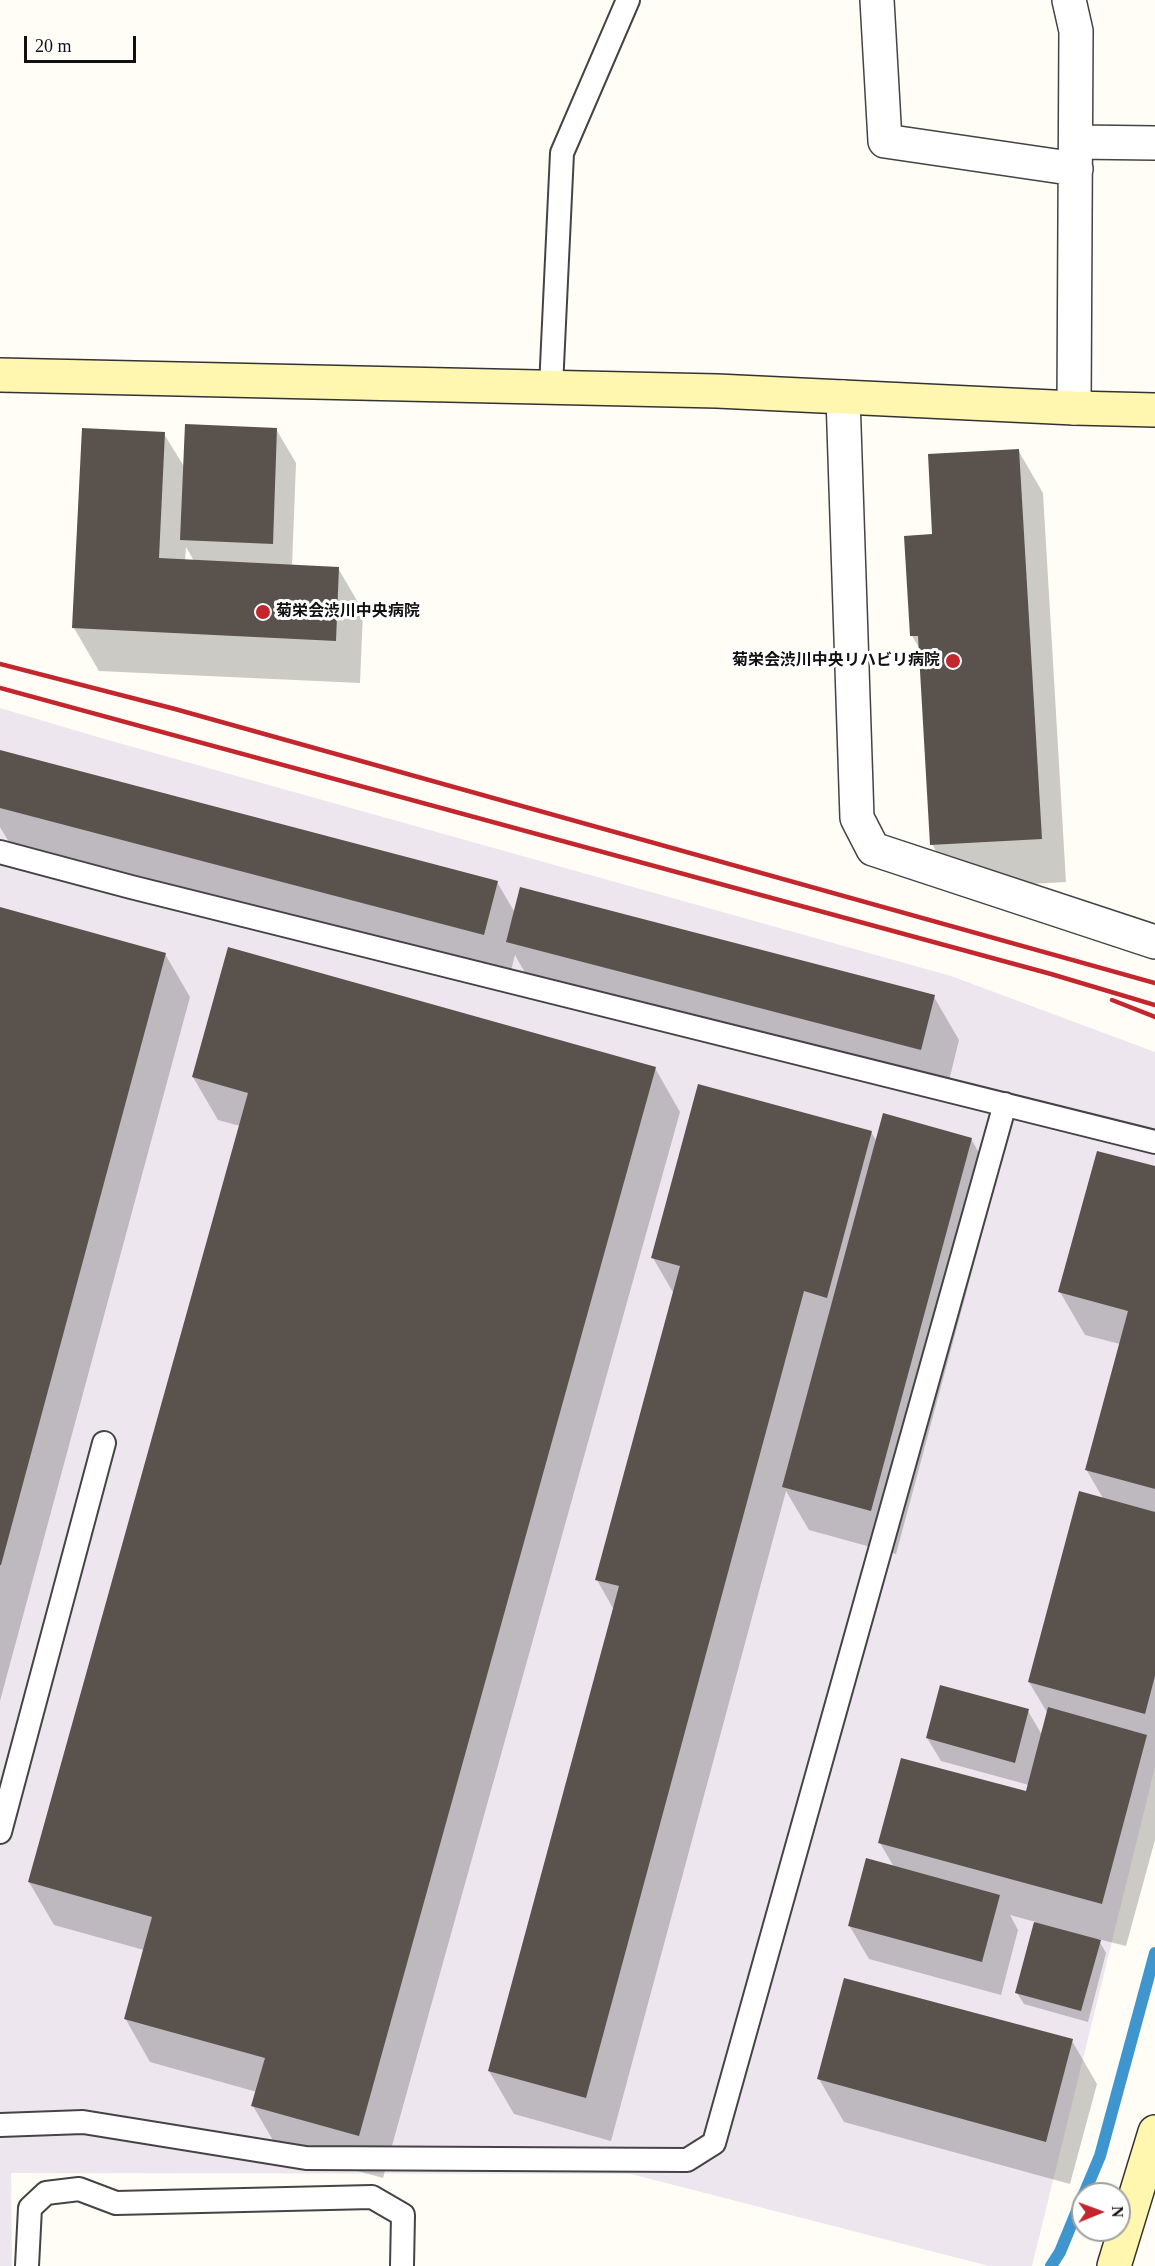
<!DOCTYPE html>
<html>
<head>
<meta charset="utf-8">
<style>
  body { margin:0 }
  #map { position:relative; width:1155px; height:2266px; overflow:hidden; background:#fffdf5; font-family:"Times New Roman",serif }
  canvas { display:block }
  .north { position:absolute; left:1071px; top:2182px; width:60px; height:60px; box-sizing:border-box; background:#fff; border:2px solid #a0a0a0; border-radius:50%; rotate:89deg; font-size:16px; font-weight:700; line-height:24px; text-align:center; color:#111 }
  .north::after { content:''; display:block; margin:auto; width:21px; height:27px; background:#c4262e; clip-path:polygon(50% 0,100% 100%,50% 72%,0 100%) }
  .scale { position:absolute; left:24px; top:36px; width:112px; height:27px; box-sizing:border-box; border:3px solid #111; border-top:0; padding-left:8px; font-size:18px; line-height:21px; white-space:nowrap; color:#111; -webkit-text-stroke:4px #fff; paint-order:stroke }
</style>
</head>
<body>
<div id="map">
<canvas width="1155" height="2266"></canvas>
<div class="north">N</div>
<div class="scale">20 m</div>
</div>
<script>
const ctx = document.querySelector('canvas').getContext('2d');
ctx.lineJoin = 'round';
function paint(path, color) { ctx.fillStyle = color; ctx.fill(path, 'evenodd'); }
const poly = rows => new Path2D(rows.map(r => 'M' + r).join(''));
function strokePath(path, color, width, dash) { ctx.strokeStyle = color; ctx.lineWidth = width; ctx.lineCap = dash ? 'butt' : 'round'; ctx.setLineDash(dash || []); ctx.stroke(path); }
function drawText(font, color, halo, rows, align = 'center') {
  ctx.font = font + ' "Times New Roman","Noto Sans JP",serif'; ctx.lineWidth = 6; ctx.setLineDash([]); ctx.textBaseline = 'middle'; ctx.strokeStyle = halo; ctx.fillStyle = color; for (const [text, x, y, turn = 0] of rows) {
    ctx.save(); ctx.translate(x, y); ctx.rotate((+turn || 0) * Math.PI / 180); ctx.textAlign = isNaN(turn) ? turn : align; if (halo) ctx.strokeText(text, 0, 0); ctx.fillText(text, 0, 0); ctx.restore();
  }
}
const industrial = poly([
  [0,708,101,738,951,976,1155,1052,1155,1767,1032,2266,989,2266,631,2174,11,2173,12,2266,0,2266]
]);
const shadow = poly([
  [276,429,296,463,292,566,338,568,363,611,360,683,99,671,74,628,164,434,185,468],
  [186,547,194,561,185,561],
  [1018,450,1043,493,1066,882,957,888,932,844,921,651,912,636],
  [0,753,497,882,515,913,934,997,959,1040,946,1093,532,985,515,955,509,978,12,847,0,827],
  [0,909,165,954,190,997,0,1701],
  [655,1068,680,1112,383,2178,278,2149,253,2106,257,2092,150,2062,125,2018,144,1950,54,1925,29,1882,240,1126,218,1120,193,1077],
  [871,1132,877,1142,971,1139,996,1182,896,1554,809,1530,786,1491,611,2141,514,2114,489,2071,614,1610,597,1580,674,1294,653,1258],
  [1155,1168,1155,1840,1126,1946,1098,1939,1106,1953,1088,2022,1024,2004,1017,1993,1036,1922,1010,1915,1018,1930,1001,1995,869,1959,849,1925,894,1867,880,1843,1027,1793,1029,1785,941,1761,927,1738,1028,1711,1042,1735,1048,1714,1029,1682,1104,1500,1086,1469,1120,1344,1085,1335,1060,1292],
  [1072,2041,1097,2084,1070,2184,844,2122,819,2079]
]);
const stream = poly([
  [1084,2194,1100,2156,1155,1953],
  [1051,2266,1060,2252,1083,2196]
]);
const building = poly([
  [185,424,277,428,273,544,180,540],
  [82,428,165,432,159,558,339,567,336,641,72,628],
  [1019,449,1042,839,930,845,918,636,910,636,904,536,932,534,928,454],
  [0,750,498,881,484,935,0,808],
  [520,887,935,995,921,1050,506,942],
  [0,907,166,953,1,1565,0,1565],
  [228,947,656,1067,359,2136,251,2106,265,2058,124,2019,152,1917,28,1882,248,1093,192,1077],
  [698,1084,872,1131,827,1298,804,1291,586,2098,488,2071,619,1586,595,1580,680,1266,651,1258],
  [883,1113,972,1138,871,1511,782,1487],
  [1097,1151,1155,1166,1155,1489,1085,1470,1128,1311,1058,1292],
  [1079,1491,1155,1512,1155,1676,1145,1714,1028,1682],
  [940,1685,1029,1709,1015,1763,926,1738],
  [1048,1707,1147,1735,1102,1904,878,1843,901,1758,1026,1791],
  [866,1858,1000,1895,982,1962,848,1926],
  [1034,1922,1101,1940,1081,2011,1015,1993],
  [844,1978,1073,2039,1046,2142,817,2079]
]);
const lane = poly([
  [551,387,562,153,628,0],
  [0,852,131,887,1155,1142],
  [0,1832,104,1443],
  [0,2125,83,2122,306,2158,687,2160,714,2143,1005,1104],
  [27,2266,30,2208,46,2193,79,2189,116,2203,372,2197,403,2215,402,2266]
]);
const street = poly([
  [877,0,885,141,1076,169],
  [1069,0,1076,31,1074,408],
  [1076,142,1155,143],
  [843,397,857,818,873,849,1155,942]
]);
const secondary = poly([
  [0,375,717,391,1074,408,1155,410],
  [1114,2266,1155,2132]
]);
const rail = poly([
  [0,664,175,709,1155,983],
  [0,688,1051,974,1155,1005],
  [1112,1000,1155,1017]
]);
const markers = [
  [263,612,8,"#c4262e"],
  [953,661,8,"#c4262e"]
];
const poiNames = [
  ["菊栄会渋川中央病院",276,612],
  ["菊栄会渋川中央リハビリ病院",940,661,"right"]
];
paint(industrial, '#eee6ef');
paint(shadow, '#0003');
strokePath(stream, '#3f96cf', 12);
paint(building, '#5a524d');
strokePath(lane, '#444', 26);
strokePath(street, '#444', 36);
strokePath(secondary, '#333', 36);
strokePath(lane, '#fff', 22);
strokePath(street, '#fff', 33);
strokePath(secondary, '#fff6b0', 33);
strokePath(rail, '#c4262e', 4.5);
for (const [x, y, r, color] of markers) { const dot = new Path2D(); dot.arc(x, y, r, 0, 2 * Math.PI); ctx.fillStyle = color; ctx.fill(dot); strokePath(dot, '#fff', 2); }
drawText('bold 16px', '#111', '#fff', poiNames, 'left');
</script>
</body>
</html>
